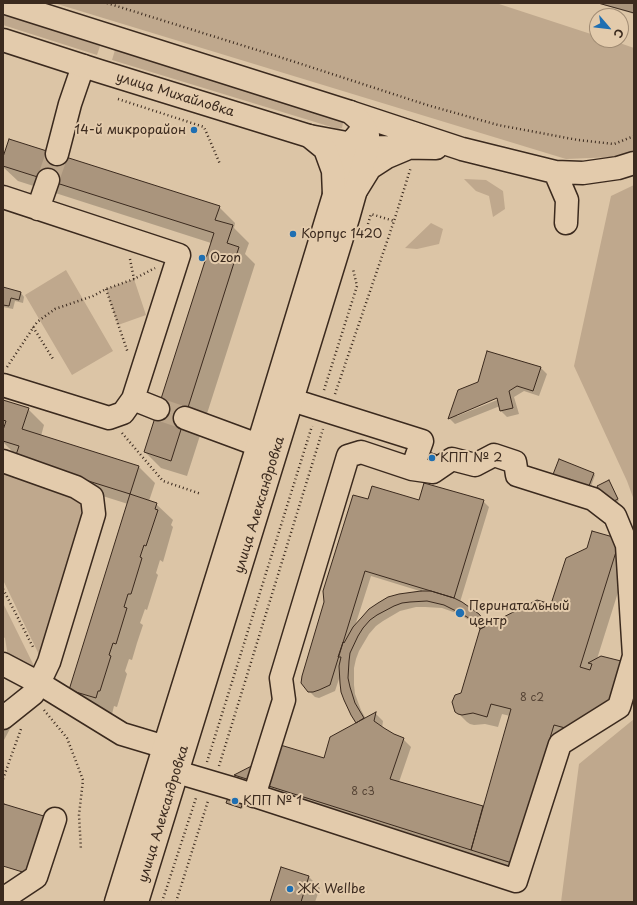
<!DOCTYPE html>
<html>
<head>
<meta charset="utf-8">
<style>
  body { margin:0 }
  #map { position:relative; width:637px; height:905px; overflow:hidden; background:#dcc5a6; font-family:"Playpen Sans",sans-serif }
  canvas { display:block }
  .frame { position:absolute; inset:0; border:4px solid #3b2a1e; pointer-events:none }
  .north { position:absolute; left:589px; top:8px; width:40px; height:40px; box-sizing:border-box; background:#e3cbac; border:1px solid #a08b73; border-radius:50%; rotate:118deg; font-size:11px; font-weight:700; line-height:16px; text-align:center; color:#3b2a1e }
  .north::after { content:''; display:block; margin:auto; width:14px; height:18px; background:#1f6fb2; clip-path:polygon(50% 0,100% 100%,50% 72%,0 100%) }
</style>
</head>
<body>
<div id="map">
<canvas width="637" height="905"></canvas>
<div class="frame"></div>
<div class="north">С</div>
</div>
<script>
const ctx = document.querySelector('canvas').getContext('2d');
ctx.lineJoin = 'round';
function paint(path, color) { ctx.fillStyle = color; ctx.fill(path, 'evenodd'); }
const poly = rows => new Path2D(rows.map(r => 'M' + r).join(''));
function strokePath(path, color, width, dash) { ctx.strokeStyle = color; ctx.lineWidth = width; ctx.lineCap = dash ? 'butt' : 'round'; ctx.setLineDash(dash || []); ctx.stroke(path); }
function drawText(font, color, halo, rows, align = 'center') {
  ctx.font = font + ' "Playpen Sans",sans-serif'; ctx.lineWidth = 4; ctx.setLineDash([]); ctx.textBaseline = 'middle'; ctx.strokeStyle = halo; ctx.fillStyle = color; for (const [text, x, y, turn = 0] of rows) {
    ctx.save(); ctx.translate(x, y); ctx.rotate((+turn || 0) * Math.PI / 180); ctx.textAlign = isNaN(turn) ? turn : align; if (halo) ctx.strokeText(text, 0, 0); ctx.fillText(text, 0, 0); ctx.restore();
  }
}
const green = poly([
  [54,3,496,3,597,36,597,40,611,40,634,48,634,152,614,157,566,159],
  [3,14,100,46,97,55,3,25],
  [115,50,341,120,343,123,342,128,338,129,112,60],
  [464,179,486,180,503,191,505,209,493,217,489,196,476,191],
  [634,185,634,500,627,481,574,366,611,196],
  [431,223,443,229,439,244,417,249,405,248],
  [66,270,113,351,72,375,25,295],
  [134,279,146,315,118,325,106,289],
  [3,467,72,491,86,505,43,663,3,580],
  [3,603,37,672,8,657,5,638,3,637],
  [634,719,634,902,561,902,579,764]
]);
const shadow = poly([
  [597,3,634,3,634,14],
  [3,160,219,207,235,223,234,228,249,243,245,254,255,264,187,476,161,468,145,452,211,243,18,181,3,167],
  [3,288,21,293,24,297,23,303,15,301,13,309,3,307],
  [488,352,541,368,547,374,539,396,524,391,514,397,519,414,507,417,501,411,500,406,455,424,449,418,459,390,478,382],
  [501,396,502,398,457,416,457,414],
  [3,402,28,409,44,425,41,436,139,467,155,483,149,501,156,504,173,520,171,525,173,527,163,562,160,560,156,573,158,575,147,610,145,609,140,623,143,625,137,643,132,660,129,659,125,671,127,674,117,707,114,706,112,714,87,706,70,690,128,504,33,474,17,456,3,442,3,434,6,425,3,422],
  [594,474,595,475,589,492,555,478],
  [610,483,619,501,609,506],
  [369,500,420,501,483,501,489,507,460,602,485,621,489,626,551,605,587,549,631,551,597,659,620,662,631,673,565,736,523,873,483,860,480,857,243,782,235,775,325,760,357,722,340,676,335,691,319,698,315,697,309,691],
  [371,576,423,592,399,595,355,626],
  [416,607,425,607,442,608,459,614,480,627,481,629,456,711,467,722,470,724,474,725,485,724,498,727,502,714,510,716,484,808,482,807,399,782,411,747,403,739,382,728,383,721,376,714,366,719,361,710,355,694,354,685,354,668,356,659,359,651,369,634,376,626,383,621,400,611],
  [3,699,18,714,4,740,3,739],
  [245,802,242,809,229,805,227,803],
  [309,877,320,888,315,902,271,902]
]);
const building = poly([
  [598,3,634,3,634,13,598,3],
  [9,139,220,206,215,220,233,225,227,243,239,247,171,461,144,452,214,233,3,166,3,157,9,139],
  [3,287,21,292,19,300,11,298,9,306,3,305,3,287],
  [487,351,541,367,533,391,517,386,509,391,513,408,500,411,497,398,448,419,458,390,478,382,487,351],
  [3,400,29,408,22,429,139,466,130,494,15,458,19,446,3,441,3,430,6,421,3,420,3,400],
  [426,451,441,456,438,465,423,460,426,451],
  [559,459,594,473,587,491,552,477,559,459],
  [609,480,618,499,606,505,597,486,609,480],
  [424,483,484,500,454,598,365,571,330,685,319,690,313,692,308,692,301,683,302,676,324,602,323,591,353,495,368,499,372,486,419,500,424,483],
  [130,494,157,503,155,509,158,510,146,546,144,545,140,557,142,558,131,594,128,594,124,607,127,608,116,644,113,643,109,655,111,656,100,691,98,691,96,698,69,690,130,494],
  [592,531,620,539,580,667,590,670,592,664,588,663,601,656,621,661,618,672,607,709,569,729,554,725,512,863,471,850,511,709,491,704,487,717,473,713,462,715,458,714,455,712,452,702,455,695,461,693,480,629,537,600,551,604,566,558,587,548,592,531],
  [421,591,431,591,454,598,462,602,479,614,488,625,480,629,474,621,460,613,444,605,427,601,410,602,402,603,394,606,377,615,370,620,363,628,358,636,350,653,349,661,348,678,350,687,355,703,364,718,356,723,351,715,344,700,341,692,340,683,339,666,341,657,338,657,343,642,344,643,353,627,362,617,369,609,378,603,388,597,399,594,421,591],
  [376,712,374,721,384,728,394,734,404,738,390,779,483,806,471,850,234,775,273,755,277,744,324,758,330,737,376,712],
  [229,795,244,799,241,808,226,803,229,795],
  [4,804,47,817,29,874,3,866,3,807,4,804],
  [281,867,309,876,301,902,270,902,281,867]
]);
const minorTunnel = poly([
  [48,180,57,154],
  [158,409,185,418]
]);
const path = poly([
  [107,3,289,60,427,105,498,125,578,140,614,144,634,136],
  [118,99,204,127,220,164],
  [368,224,371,214,394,221],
  [130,259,134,279],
  [106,289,128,353],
  [33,327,53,359],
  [7,367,37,322,55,309,93,296,106,289,134,279,155,268],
  [324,390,357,286,353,269],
  [335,394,394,221,411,167],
  [122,433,163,481,201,494],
  [3,589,33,647],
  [44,710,67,738,83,780,79,815,81,850],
  [207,762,312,426],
  [219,766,323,429],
  [3,779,21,729],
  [162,902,196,798],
  [176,902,208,801]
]);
const minor = poly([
  [350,112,462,149,555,172,583,173,618,168,634,163],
  [309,136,368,147,436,148],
  [57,154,70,104,83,66],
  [555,172,567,200,566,223],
  [357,189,370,168,387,157,406,149],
  [334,194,350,144,360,132],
  [3,197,179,255,133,399,123,413,109,418,3,385],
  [38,209,48,180],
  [133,399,158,409],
  [292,400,422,441,412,469],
  [185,418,258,445],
  [3,461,76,487,92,497,94,514,49,662,39,683,3,664],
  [3,718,33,694,39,683,122,734,182,752],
  [177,772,231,788,516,881,560,744,619,707,634,656],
  [254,796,284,700,281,678,348,456,361,452,412,469,433,472,452,459,475,465,494,455,515,462,517,475,593,499,615,516,627,545,634,656],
  [3,899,36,877,55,819]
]);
const major = poly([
  [6,3,350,112,359,120,365,128,368,135,368,147,348,218,292,400,137,902],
  [3,40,99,71,309,136,325,149,333,171,334,195,258,445,116,902]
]);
const markers = [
  [194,130,4,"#1f6fb2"],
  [293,234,4,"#1f6fb2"],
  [202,258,4,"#1f6fb2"],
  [432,458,4,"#1f6fb2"],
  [460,613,5,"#1f6fb2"],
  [235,801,4,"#1f6fb2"],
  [290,889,4,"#1f6fb2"]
];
const numberNames = [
  ["8 с2",532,698],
  ["8 с3",363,792]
];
const streetNames = [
  ["улица Михайловка",175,95,17],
  ["улица Александровка",260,505,-73],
  ["улица Александровка",164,814,-73]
];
const poiNames = [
  ["14-й микрорайон",186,130,"right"],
  ["Корпус 1420",301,234],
  ["Ozon",210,258],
  ["КПП № 2",440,458],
  ["Перинатальный",469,606],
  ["центр",469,621],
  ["КПП № 1",243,801],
  ["ЖК Wellbe",298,889]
];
paint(green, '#bfa88d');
paint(shadow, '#0003');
paint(building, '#aa957d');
strokePath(building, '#3b2a1e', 1);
strokePath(minorTunnel, '#bca68b', 22, [22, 11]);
strokePath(minor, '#3b2a1e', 25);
strokePath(major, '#3b2a1e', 25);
strokePath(path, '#3b2a1e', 2.5, [1, 3]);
strokePath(minor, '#e3cbac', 22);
strokePath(major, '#e3cbac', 22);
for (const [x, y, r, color] of markers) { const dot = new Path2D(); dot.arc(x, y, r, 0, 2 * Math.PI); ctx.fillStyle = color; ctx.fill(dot); strokePath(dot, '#e3cbac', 1.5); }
drawText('11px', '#574536', null, numberNames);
drawText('13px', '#3b2a1e', '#e3cbac', streetNames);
drawText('13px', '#3b2a1e', '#e3cbac', poiNames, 'left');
</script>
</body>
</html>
